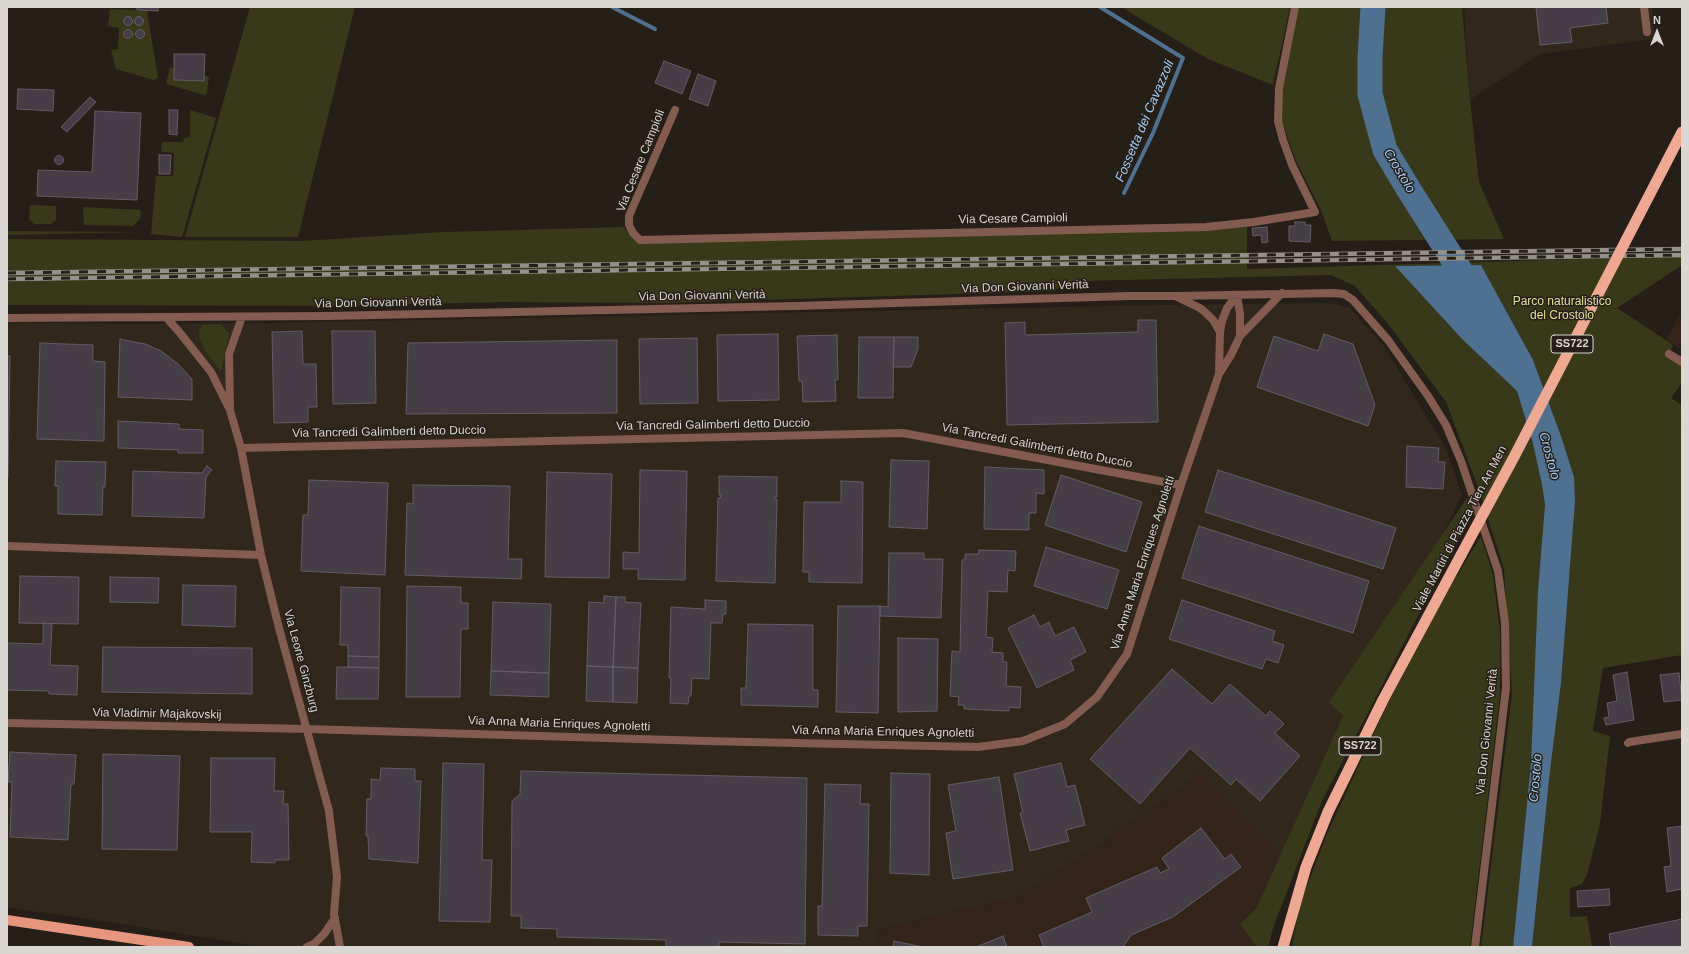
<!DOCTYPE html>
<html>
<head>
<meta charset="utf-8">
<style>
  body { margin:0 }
  #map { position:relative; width:1689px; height:954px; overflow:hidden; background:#251f17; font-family:Helvetica,sans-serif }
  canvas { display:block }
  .frame { position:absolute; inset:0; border:8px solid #dad6d1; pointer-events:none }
  .north { position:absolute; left:1637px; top:12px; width:40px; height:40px; -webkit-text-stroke:3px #251f17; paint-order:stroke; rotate:0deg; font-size:11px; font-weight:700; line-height:16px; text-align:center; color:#dad6d1 }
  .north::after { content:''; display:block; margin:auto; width:14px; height:18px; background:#dad6d1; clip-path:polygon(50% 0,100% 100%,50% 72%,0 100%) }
</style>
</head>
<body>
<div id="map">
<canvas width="1689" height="954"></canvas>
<div class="frame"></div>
<div class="north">N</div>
</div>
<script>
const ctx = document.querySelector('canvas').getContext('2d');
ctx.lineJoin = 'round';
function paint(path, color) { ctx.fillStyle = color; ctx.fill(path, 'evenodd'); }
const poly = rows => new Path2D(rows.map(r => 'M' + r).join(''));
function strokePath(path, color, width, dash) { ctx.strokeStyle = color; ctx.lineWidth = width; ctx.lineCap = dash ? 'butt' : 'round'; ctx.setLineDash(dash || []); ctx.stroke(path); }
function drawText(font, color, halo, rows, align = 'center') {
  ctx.font = font + ' Helvetica,sans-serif'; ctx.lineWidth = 3; ctx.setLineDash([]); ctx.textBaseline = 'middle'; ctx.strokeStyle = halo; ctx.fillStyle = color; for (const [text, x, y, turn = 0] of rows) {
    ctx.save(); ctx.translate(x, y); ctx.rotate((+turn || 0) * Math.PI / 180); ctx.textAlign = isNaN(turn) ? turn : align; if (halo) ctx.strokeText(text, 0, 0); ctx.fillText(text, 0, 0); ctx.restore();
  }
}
const commercial = poly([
  [1682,312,1682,350,1665,340],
  [1200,774,1283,857,1263,947,875,947,879,930,1019,896,1099,845]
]);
const built = poly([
  [1464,7,1652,7,1655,39,1540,54,1470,100],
  [1331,303,1350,308,1384,346,1447,450,1462,495,1283,857,1200,774,1099,845,1019,896,879,930,875,947,264,947,76,917,7,908,7,322,125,324,266,323,1159,305]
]);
const green = poly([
  [250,7,355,7,298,237,185,237],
  [1121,7,1290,7,1273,85,1208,59],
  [1298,7,1462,7,1470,100,1479,182,1504,239,1332,241,1321,210,1296,161,1282,122,1280,94],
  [110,9,147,11,158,78,154,80,116,69,111,50,118,49,119,28,108,26],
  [170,67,174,68,174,80,204,81,204,75,209,77,207,93,204,95,166,84],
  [190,110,216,118,182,237,151,234,156,176,173,176,174,153,161,152,162,142,183,142,184,138,190,137],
  [30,205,56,206,56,220,51,224,34,224,29,219],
  [83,207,141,210,140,219,133,226,84,225],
  [624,227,629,234,639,242,1195,230,1247,227,1247,269,1682,256,1682,265,1617,308,1673,345,1669,354,1682,362,1682,383,1671,398,1682,405,1682,421,1680,425,1682,426,1682,655,1603,668,1593,731,1610,736,1600,824,1587,875,1582,884,1570,888,1570,917,1587,916,1592,947,1532,947,1550,771,1561,683,1575,502,1561,436,1533,360,1481,265,1396,266,1463,340,1517,391,1533,444,1542,485,1545,505,1531,762,1513,947,1481,947,1512,694,1504,569,1478,487,1446,402,1389,325,1355,286,1331,275,1083,281,1062,285,1055,291,661,303,503,302,333,306,7,305,7,239,302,241,443,232],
  [7,231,141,232,7,235],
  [217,324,222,325,229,334,221,372,205,351,199,337,199,330,203,325],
  [1467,498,1473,510,1322,801,1274,925,1268,947,1255,947,1256,946,1240,924,1256,909,1343,716,1329,702],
  [1481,536,1493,575,1500,632,1500,694,1470,947,1292,947,1299,907,1327,834,1387,705,1445,596]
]);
const water = poly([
  [1481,265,1533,360,1561,436,1574,477,1575,502,1561,683,1550,771,1532,947,1513,947,1531,762,1538,591,1545,505,1542,485,1533,444,1517,391,1463,340,1395,266]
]);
const stream = poly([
  [612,7,655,29],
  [1100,7,1183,58,1153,133,1124,193]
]);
const river = poly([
  [1373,7,1370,57,1370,94,1385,150,1409,190,1475,294]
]);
const building = poly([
  [137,7,158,7,158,11,137,10,137,7],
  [1536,7,1606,7,1608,23,1570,28,1572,42,1540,45,1536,7],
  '123.5 21a4.5 4.5 0 1 1 9 0a4.5 4.5 0 1 1-9 0Z',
  '134.5 21a4.5 4.5 0 1 1 9 0a4.5 4.5 0 1 1-9 0Z',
  '135.5 34a4.5 4.5 0 1 1 9 0a4.5 4.5 0 1 1-9 0Z',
  '123.5 34a4.5 4.5 0 1 1 9 0a4.5 4.5 0 1 1-9 0Z',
  [174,54,205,54,204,81,174,80,174,54],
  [664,61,691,71,682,94,655,83,664,61],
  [698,74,716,81,708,106,689,99,698,74],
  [18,89,54,90,53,111,17,109,18,89],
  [90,97,96,102,67,132,61,127,90,97],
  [169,110,178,110,177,135,169,134,169,110],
  [95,111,141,113,137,200,37,196,38,170,92,172,95,111],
  [159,155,171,155,170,174,159,174,159,155],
  '54.5 160a4.5 4.5 0 1 1 9 0a4.5 4.5 0 1 1-9 0Z',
  [1295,222,1305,222,1305,225,1311,225,1310,242,1289,241,1289,226,1295,226,1295,222],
  [1267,227,1268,242,1262,243,1261,235,1253,236,1252,228,1267,227],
  [1138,320,1156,320,1158,422,1007,425,1005,323,1025,322,1025,335,1138,332,1138,320],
  [302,331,303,364,316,364,317,407,308,407,308,422,274,423,272,332,302,331],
  [332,331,375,331,376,403,333,404,332,331],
  [778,334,779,400,718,401,717,335,778,334],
  [1324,334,1353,344,1375,405,1368,426,1257,387,1274,336,1318,351,1324,334],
  [837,335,838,380,835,380,836,401,803,402,802,381,799,381,797,336,837,335],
  [859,337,894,337,893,398,858,398,859,337],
  [894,337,918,337,918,349,911,367,893,367,894,337],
  [697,338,698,403,640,404,639,339,697,338],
  [120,339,145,344,161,351,178,364,192,379,192,400,118,397,120,339],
  [617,340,617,413,406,414,408,343,617,340],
  [40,343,93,345,93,361,105,362,104,441,37,439,40,343],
  [7,356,10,356,8,478,7,478,7,356],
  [118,421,179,424,179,429,203,430,203,453,178,453,178,450,118,448,118,421],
  [1407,446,1439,448,1438,462,1445,462,1443,489,1406,487,1407,446],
  [891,460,929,461,927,529,889,527,891,460],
  [56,461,106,462,105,487,103,487,102,515,58,514,58,486,55,486,56,461],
  [207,466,212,470,206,477,204,518,132,516,133,471,202,473,207,466],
  [985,467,1044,470,1044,494,1036,493,1036,513,1029,513,1029,530,984,529,985,467],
  [640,470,687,471,685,580,638,579,638,569,623,569,623,552,639,553,640,470],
  [1218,470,1396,528,1383,569,1205,512,1218,470],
  [547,472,612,474,609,578,545,577,547,472],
  [1061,475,1142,502,1126,552,1045,525,1061,475],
  [719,476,777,477,777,497,775,496,775,499,777,499,775,583,716,581,718,498,720,498,721,495,719,495,719,476],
  [309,480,388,483,385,575,301,571,303,515,308,515,309,480],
  [841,481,863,482,862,583,809,582,809,572,803,572,804,502,841,502,841,481],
  [413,485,510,486,508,559,522,559,521,579,405,575,407,503,413,504,413,485],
  [1199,526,1369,581,1353,633,1182,578,1199,526],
  [1046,547,1119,570,1107,609,1034,586,1046,547],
  [979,550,1016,551,1015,571,1008,570,1007,592,988,591,986,637,993,638,992,652,1003,653,1003,662,1007,662,1006,686,1021,687,1020,708,1009,707,1009,711,964,709,964,705,958,705,959,697,950,696,952,651,960,652,962,560,965,560,965,554,978,554,979,550],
  [889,553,924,553,924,559,943,559,941,618,880,616,880,606,888,607,889,553],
  [20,576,79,577,78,624,19,623,20,576],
  [110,577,159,578,158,603,110,602,110,577],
  [183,585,236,586,235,627,182,625,183,585],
  [407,586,461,587,461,603,468,603,468,629,461,629,460,697,406,697,407,586],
  [341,587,380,588,379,657,348,656,348,645,340,645,341,587],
  [604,596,616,597,613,667,587,666,589,602,604,603,604,596],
  [616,597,625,597,625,602,641,603,638,668,613,667,616,597],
  [705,600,726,601,726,614,723,614,722,623,711,623,709,679,692,678,691,696,689,696,688,704,670,703,671,678,669,678,671,607,705,609,705,600],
  [1182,600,1275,631,1272,641,1284,645,1278,663,1266,659,1262,669,1169,639,1182,600],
  [493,602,551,604,549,673,491,671,493,602],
  [838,606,880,606,878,713,836,712,838,606],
  [1034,615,1040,627,1049,622,1055,636,1074,627,1086,652,1070,660,1074,670,1037,688,1008,628,1034,615],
  [43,623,52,624,50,665,78,666,77,695,49,694,49,691,7,690,7,643,43,644,43,623],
  [748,624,813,625,813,690,818,690,818,707,741,705,741,688,746,688,748,624],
  [898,638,938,639,937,711,898,712,898,638],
  [103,647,252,648,252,694,102,692,103,647],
  [348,656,379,657,379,668,348,667,348,656],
  [587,666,613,667,613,702,586,701,587,666],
  [337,667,379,668,378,699,336,699,337,667],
  [613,667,638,668,637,703,613,702,613,667],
  [1172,669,1212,704,1230,684,1266,716,1270,711,1284,724,1275,733,1300,756,1260,801,1236,779,1231,785,1190,748,1140,804,1090,759,1172,669],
  [491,671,549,673,549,697,490,695,491,671],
  [1627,672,1634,720,1606,725,1604,718,1609,717,1607,703,1617,701,1613,675,1627,672],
  [1679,673,1682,700,1664,702,1660,675,1679,673],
  [10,752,76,755,74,784,71,784,68,840,10,837,12,782,8,782,10,752],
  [103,754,180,756,177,850,102,849,103,754],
  [211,758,275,758,274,791,284,791,283,804,288,804,289,860,275,860,275,863,251,862,252,832,210,832,211,758],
  [443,763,484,764,482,860,492,860,490,922,439,921,443,763],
  [1061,763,1067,787,1075,785,1085,825,1066,830,1069,841,1030,851,1020,813,1023,813,1014,774,1061,763],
  [381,768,415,769,415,781,421,781,418,863,369,859,368,836,366,836,367,799,371,799,371,779,380,780,381,768],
  [521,771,807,778,805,944,719,942,719,947,666,947,666,940,557,937,557,929,521,928,521,916,511,916,512,801,520,794,521,771],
  [891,773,930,774,929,875,890,873,891,773],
  [999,777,1013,870,953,879,946,833,956,831,948,785,999,777],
  [825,784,861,785,860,804,869,804,867,926,858,926,858,936,818,935,818,906,822,906,825,784],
  [1682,826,1682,889,1667,892,1664,867,1671,866,1667,828,1682,826],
  [1201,828,1225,859,1231,854,1241,867,1173,917,1131,935,1123,947,1044,947,1039,935,1092,912,1086,898,1157,867,1160,873,1169,869,1162,858,1201,828],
  [1609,889,1610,905,1578,907,1577,891,1609,889],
  [1682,919,1682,947,1611,947,1609,934,1682,919],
  [1003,936,1007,947,976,947,1003,936],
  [894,941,923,947,893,947,894,941]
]);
const minor = poly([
  [1644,7,1647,32],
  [675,110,629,216,629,225,633,233,640,240,1206,227,1254,222,1315,212,1292,165,1283,140,1278,121,1279,88,1295,7],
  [1177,297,1200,308,1206,313,1213,320,1220,332],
  [166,317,180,333,211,372,230,410,241,448,261,555,279,628,329,811,337,877,334,914,340,947],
  [7,318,328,316,795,306,1129,296,1177,296,1333,293,1344,294,1353,300,1388,340,1428,396,1446,425,1461,461,1498,571,1505,623,1506,688,1475,947],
  [1240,336,1282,293],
  [1669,354,1682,362],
  [1219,373,1220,332,1222,321,1227,308,1237,295],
  [230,406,229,354,242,317],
  [241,448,903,433,1181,485],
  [7,546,261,555],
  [7,723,307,729,705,741,978,747,1023,741,1065,724,1097,697,1127,654,1181,485,1219,374,1231,355,1240,336,1240,314,1237,295],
  [1628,743,1629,742,1682,734],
  [307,947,314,944,324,934,335,918]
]);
const primary = poly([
  [7,920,189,947]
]);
const trunk = poly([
  [1283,947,1306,867,1328,812,1383,700,1461,555]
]);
const rail = poly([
  [7,273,1682,249],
  [7,279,1682,255]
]);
const trunkBridge = poly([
  [1461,555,1514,457,1682,132]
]);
const shields = [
  [1572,344,42],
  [1360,746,42]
];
const shieldNames = [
  ["SS722",1572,344],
  ["SS722",1360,746]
];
const streetNames = [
  ["Via Cesare Campioli",641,161,-68],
  ["Via Cesare Campioli",1013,219,-1],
  ["Via Don Giovanni Verità",1025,287,-2],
  ["Via Don Giovanni Verità",702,296,-1],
  ["Via Don Giovanni Verità",378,303,-1],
  ["Via Tancredi Galimberti detto Duccio",713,425,-1],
  ["Via Tancredi Galimberti detto Duccio",389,432,-1],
  ["Via Tancredi Galimberti detto Duccio",1037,446,11],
  ["Viale Martiri di Piazza Tien An Men",1460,529,-62],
  ["Via Anna Maria Enriques Agnoletti",1143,563,-72],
  ["Via Leone Ginzburg",301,661,75],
  ["Via Vladimir Majakovskij",157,714,1],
  ["Via Anna Maria Enriques Agnoletti",559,724,2],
  ["Via Anna Maria Enriques Agnoletti",883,732,1],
  ["Via Don Giovanni Verità",1487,732,-84]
];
const parkNames = [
  ["Parco naturalistico",1562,302],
  ["del Crostolo",1562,316]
];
const waterNames = [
  ["Fossetta dei Cavazzoli",1145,121,-67],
  ["Crostolo",1399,171,59],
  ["Crostolo",1549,456,75],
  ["Crostolo",1536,778,-85]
];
paint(commercial, '#332319');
paint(built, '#31271a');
paint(green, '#383918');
paint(water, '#4e7091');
strokePath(stream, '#4e7091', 4);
strokePath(river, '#4e7091', 25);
paint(building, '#453e47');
strokePath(building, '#635c65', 1);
strokePath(minor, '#835b4f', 8);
strokePath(primary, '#e8957d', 10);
strokePath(trunk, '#efa892', 11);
strokePath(rail, '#94908a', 4.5);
strokePath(rail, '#251f17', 3, [9]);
strokePath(trunkBridge, '#efa892', 11);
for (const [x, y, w] of shields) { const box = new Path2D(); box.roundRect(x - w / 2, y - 9, w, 18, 3); ctx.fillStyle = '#251f17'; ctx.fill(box); strokePath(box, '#dad6d1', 1); }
drawText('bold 11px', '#dad6d1', null, shieldNames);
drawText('12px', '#dad6d1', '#251f17', streetNames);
drawText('12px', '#dfe298', '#251f17', parkNames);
drawText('italic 13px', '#a3cff9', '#251f17', waterNames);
</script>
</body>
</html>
